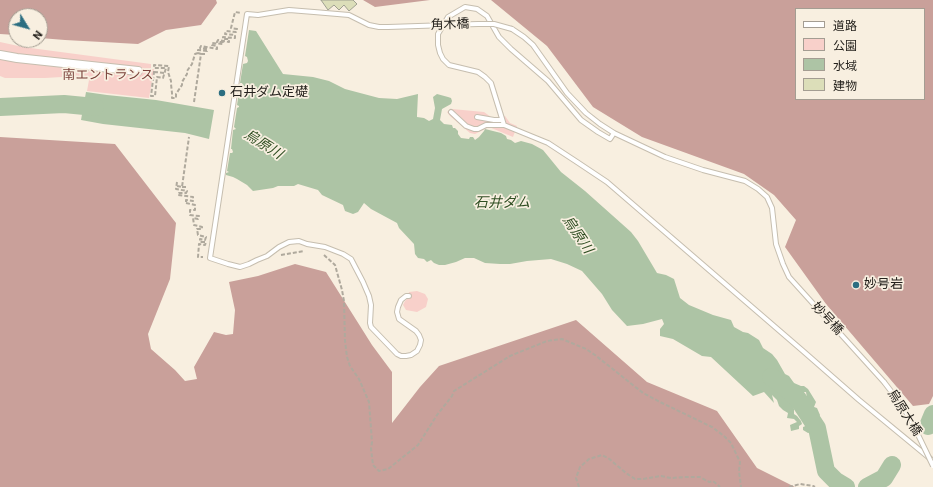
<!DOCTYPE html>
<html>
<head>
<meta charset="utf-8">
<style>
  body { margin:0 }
  #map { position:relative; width:933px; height:487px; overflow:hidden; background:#f8efe0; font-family:Roboto,"Noto Sans JP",sans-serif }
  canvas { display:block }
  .legend { position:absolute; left:795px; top:8px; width:130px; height:92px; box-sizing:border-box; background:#f8efe0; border:1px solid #a49d92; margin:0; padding:5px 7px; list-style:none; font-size:12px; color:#25221d }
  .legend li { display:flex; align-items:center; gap:8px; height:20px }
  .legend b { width:20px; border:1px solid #a49d92 }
  .north { position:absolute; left:8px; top:8px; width:40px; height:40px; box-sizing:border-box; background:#f8efe0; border:1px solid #a49d92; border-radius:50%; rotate:127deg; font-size:11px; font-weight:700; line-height:16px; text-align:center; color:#25221d }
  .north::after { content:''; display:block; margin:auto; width:14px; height:18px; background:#2c6e81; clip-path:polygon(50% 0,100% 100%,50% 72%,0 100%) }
</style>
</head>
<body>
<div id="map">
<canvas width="933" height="487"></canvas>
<ul class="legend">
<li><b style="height:5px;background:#fff"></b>道路</li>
<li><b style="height:11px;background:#f8d0ca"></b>公園</li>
<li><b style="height:11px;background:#adc4a5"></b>水域</li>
<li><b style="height:11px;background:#dcdeb9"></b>建物</li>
</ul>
<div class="north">N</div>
</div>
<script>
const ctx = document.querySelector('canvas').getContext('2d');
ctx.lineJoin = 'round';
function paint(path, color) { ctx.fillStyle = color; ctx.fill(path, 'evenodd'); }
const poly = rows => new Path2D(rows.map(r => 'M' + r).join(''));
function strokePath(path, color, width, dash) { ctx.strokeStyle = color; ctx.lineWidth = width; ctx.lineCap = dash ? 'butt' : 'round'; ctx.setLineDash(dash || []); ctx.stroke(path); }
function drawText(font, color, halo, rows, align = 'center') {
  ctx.font = font + ' Roboto,"Noto Sans JP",sans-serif'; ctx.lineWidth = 3.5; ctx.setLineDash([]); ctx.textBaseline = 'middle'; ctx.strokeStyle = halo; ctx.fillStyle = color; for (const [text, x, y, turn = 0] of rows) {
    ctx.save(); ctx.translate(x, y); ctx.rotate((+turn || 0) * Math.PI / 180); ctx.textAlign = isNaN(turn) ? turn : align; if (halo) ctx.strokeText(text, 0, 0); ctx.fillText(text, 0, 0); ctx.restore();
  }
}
const green = poly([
  [0,42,23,47,151,64,151,69,154,69,149,98,87,91,89,80,76,77,62,77,45,78,5,78,0,76],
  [452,109,484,112,491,117,496,118,505,116,510,123,517,126,513,137,489,127,475,134,470,133,450,116,447,112],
  [417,291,425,294,428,299,426,307,417,312,406,310,403,305,405,301,408,298,409,292]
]);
const forest = poly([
  [0,0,216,0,217,3,201,25,166,30,138,44,65,40,40,38,40,16,16,16,16,35,0,34],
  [363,0,430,0,375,7],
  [491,0,933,0,933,396,929,404,913,406,826,304,785,247,796,220,774,195,744,174,642,137,593,107,547,46],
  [796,9,924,9,924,99,796,99],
  [0,137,115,144,176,223,170,279,148,334,151,349,175,370,185,381,197,379,194,367,214,332,226,335,233,334,235,310,229,282,258,276,295,264,326,272,372,345,392,372,392,423,420,387,439,366,576,320,647,382,717,411,757,468,795,487,0,487]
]);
const water = poly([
  [249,30,256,31,283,74,313,77,329,81,345,89,379,98,397,99,418,94,417,115,417,117,424,118,429,121,433,119,435,108,433,97,437,94,448,97,451,98,452,101,451,104,442,109,440,120,444,124,452,125,453,128,455,128,458,131,458,134,461,138,469,139,470,137,473,137,475,140,479,137,484,131,485,129,501,133,506,136,507,139,511,140,515,143,521,141,532,144,543,150,561,172,585,191,631,232,638,241,657,273,666,275,674,279,680,298,689,305,713,315,731,320,734,327,743,332,748,333,759,340,763,348,772,354,777,360,785,374,789,376,794,383,801,386,804,386,808,389,816,402,814,407,817,408,820,415,818,419,820,420,820,422,818,422,818,424,820,425,817,426,813,425,814,429,813,432,808,433,803,430,803,427,808,425,808,423,804,421,804,418,807,417,814,419,812,415,813,408,808,404,806,392,804,392,805,404,807,409,806,412,799,408,793,402,794,400,796,391,786,392,789,400,793,405,794,409,794,414,797,416,801,421,802,424,799,426,799,429,791,431,790,425,797,422,794,419,787,418,788,413,783,410,779,406,777,400,772,395,774,403,764,392,753,396,711,357,702,356,673,339,660,336,660,329,664,324,662,319,643,324,627,326,612,310,602,294,582,271,567,264,551,259,527,261,510,264,500,264,485,263,474,258,465,258,456,262,445,265,439,265,434,263,431,260,427,262,424,259,418,258,415,254,414,244,399,228,397,223,371,209,364,203,358,212,353,214,345,211,343,205,322,195,318,190,298,184,294,186,278,186,273,188,253,191,247,185,237,179,233,177,226,175,226,173,229,172,227,171,230,153,232,153,233,152,232,149,231,149,233,130,236,129,234,127,237,108,239,107,239,106,237,105,240,86,243,85,242,83,240,83,243,64,247,63,248,61,247,57,245,56],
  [86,92,107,95,156,100,214,110,209,139,185,133,103,124,81,120]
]);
const river = poly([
  [0,107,64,104,95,107],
  [771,377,779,382,798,399,817,428,826,471,836,481,846,487],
  [928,426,933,414],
  [867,487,884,478,892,465]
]);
const building = poly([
  [321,0,353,0,357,4,349,11,344,5,339,10,334,5,328,10,321,0]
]);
const path = poly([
  [201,54,207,54],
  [147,72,154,72,151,96,155,96,157,77,163,78,166,68,154,68,154,65,169,66,168,72,171,81,171,84,172,93,172,98,176,98,176,94,182,85,182,82,187,74,187,71,192,64,195,54,198,53,198,50,207,51,207,49,200,48,201,46,217,49,217,46,212,45,212,43,223,44,223,42,217,42,218,40,229,42,229,39,223,39,223,37,235,38,235,35,225,34,226,31,236,32,237,29,231,28,235,12,241,13],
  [154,72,165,73],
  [194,102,201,54,198,53],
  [177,182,176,189,187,191,186,193,179,193,178,195,193,197,193,201,186,200,186,203],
  [177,186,182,187,189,137],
  [182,187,187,187],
  [186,203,195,205,195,210,190,210,190,215,199,216,198,219,193,218,194,225,202,227,202,229,197,229,198,235,206,237,205,240,200,239,200,242,201,242],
  [201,242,206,242,205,245,199,244,198,257,203,257],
  [281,255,304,251],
  [324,255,335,265,342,290,344,301,345,341,347,357,350,366,359,379,369,402,372,442,371,449,373,465,379,471,388,469,418,445,437,415,452,396,454,391,510,356,547,341,562,339,586,349,595,355,643,393,660,402,712,427,724,436,731,443,740,462,739,471,741,487],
  [579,487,576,478,580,467,589,459,602,455,608,458,626,473,635,479,643,479,661,476,671,478,686,477,700,477,709,482,713,481,720,487],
  [789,487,800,484,813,486,815,487]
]);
const lane = poly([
  [388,27,379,27,369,25,349,15,314,12,289,10,258,15,247,14,210,258,228,264,240,267,249,264,257,260,267,256,279,247,289,242,299,241,307,244,325,247,343,254,351,259,363,282,369,296,371,305,370,323,371,327,397,354,401,356,406,356,411,355,417,351,420,345,421,340,419,335,416,331,399,319,397,312,398,307,401,300,406,296,409,296],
  [512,29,524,37,533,45,567,93,586,113,600,124,614,133,665,157,703,170,745,181,758,189,767,197,772,208,776,244,783,264,789,277,884,382],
  [451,112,466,126,474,129,478,129,486,125,504,125],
  [477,117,494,120,502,120],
  [614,133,610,139,598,132,581,120,548,81,511,49,499,37,487,16,477,9,465,7,448,17,438,34,438,45,440,53,443,59,449,65,478,72,485,77,491,83,504,125,548,143,577,162,607,182,803,351,859,400,933,461]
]);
const street = poly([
  [0,55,17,58,138,71]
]);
const laneBridge = poly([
  [388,27,478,24,494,24,512,29],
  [884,382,897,399,910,418,933,466]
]);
const markers = [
  [222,93,4,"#2c6e81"],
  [856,285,4,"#2c6e81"]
];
const streetNames = [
  ["角木橋",450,25,-2],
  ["妙号橋",827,319,47],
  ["烏原大橋",904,413,58]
];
const parkNames = [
  ["南エントランス",108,76]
];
const poiNames = [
  ["石井ダム定礎",230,93],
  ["妙号岩",864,285]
];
const waterNames = [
  ["烏原川",263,145,32],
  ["石井ダム",502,203],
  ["烏原川",577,235,56]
];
paint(green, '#f8d0ca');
paint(forest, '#c9a09a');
paint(water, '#adc4a5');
strokePath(river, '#adc4a5', 18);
paint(building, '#dcdeb9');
strokePath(building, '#9fa091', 1);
strokePath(lane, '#c6beaf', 6);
strokePath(street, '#c6beaf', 10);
strokePath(path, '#afa99d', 2, [4, 2]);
strokePath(lane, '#fff', 4);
strokePath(street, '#fff', 8);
strokePath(laneBridge, '#c6beaf', 6, []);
strokePath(laneBridge, '#fff', 4);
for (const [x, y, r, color] of markers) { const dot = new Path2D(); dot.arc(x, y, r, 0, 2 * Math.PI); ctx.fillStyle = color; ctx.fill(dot); strokePath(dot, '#f8efe0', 1.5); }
drawText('13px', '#25221d', '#f8efe0', streetNames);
drawText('13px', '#7b433c', '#f8efe0', parkNames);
drawText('13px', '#25221d', '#f8efe0', poiNames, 'left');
drawText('italic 14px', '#2f4e22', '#f8efe0', waterNames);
</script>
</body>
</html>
